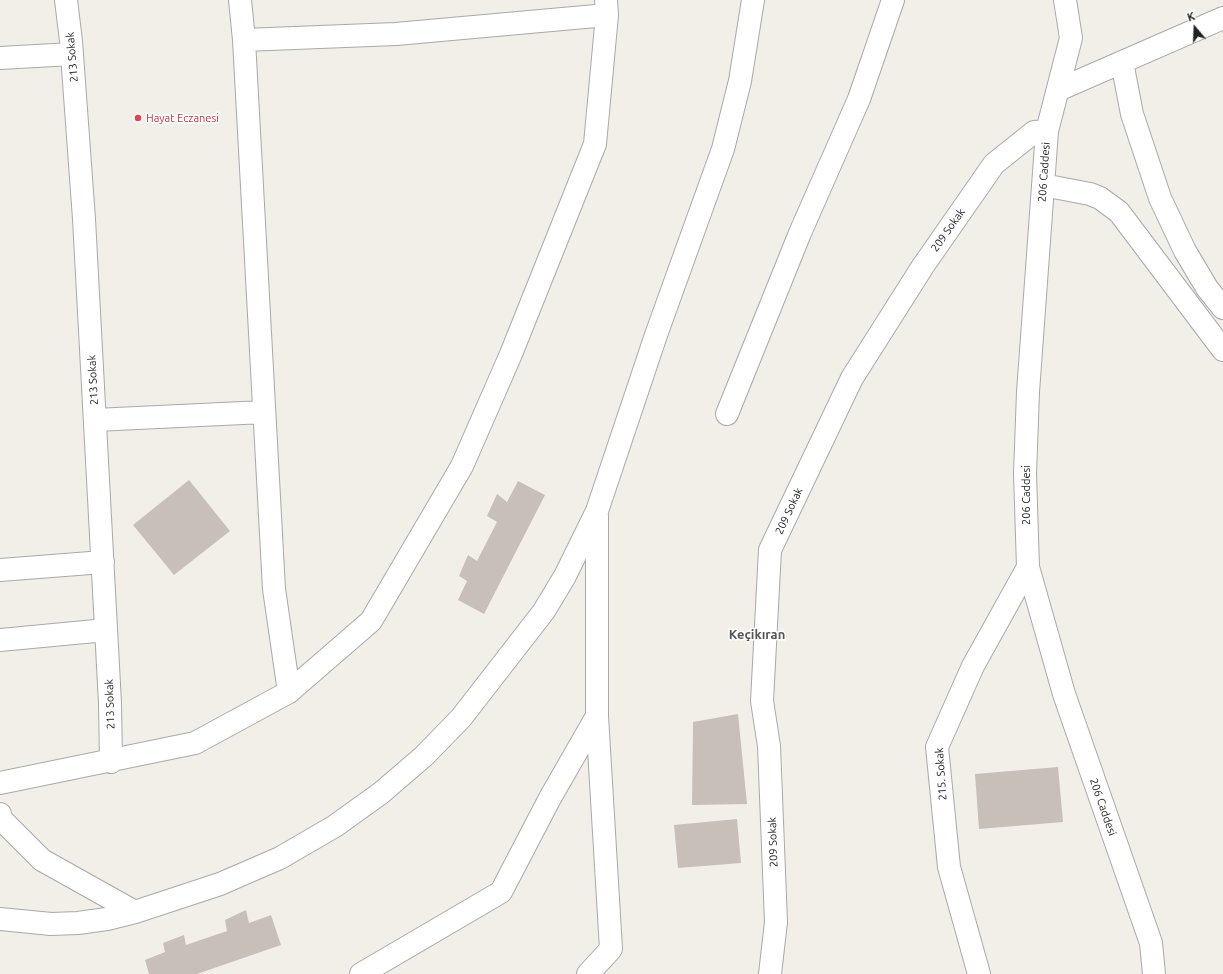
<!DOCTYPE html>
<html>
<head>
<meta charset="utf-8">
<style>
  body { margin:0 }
  #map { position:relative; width:1223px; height:974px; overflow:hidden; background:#f2efe9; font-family:Ubuntu,sans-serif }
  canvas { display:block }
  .north { position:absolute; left:1175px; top:8px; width:40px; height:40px; -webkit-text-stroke:3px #fff; paint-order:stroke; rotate:341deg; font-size:11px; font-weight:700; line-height:16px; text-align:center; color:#222 }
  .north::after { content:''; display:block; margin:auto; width:14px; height:18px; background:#222; clip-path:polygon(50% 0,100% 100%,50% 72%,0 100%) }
</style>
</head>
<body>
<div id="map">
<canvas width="1223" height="974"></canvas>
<div class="north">K</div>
</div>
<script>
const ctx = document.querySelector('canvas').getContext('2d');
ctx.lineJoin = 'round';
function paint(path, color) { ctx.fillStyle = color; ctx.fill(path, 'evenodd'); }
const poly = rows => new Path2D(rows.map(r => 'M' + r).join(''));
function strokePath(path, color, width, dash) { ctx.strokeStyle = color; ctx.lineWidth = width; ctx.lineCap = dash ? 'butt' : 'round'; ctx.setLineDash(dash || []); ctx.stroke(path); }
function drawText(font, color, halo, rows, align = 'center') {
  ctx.font = font + ' Ubuntu,sans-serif'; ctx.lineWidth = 3; ctx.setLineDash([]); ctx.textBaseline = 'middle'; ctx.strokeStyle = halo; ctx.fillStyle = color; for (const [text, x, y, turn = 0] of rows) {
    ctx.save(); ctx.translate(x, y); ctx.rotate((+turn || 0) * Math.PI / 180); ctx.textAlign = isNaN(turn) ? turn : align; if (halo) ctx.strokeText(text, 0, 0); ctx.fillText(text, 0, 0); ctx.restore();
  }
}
const building = poly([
  [189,480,230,531,174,575,133,525],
  [518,481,545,495,484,614,458,600,467,581,459,576,468,555,477,561,497,522,487,516,497,494,507,502],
  [738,714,747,804,692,805,693,722],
  [1058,767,1063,822,979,829,975,774],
  [737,819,741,863,678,868,674,825],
  [246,910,249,923,271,915,281,945,197,974,149,974,145,960,165,952,163,943,184,935,186,945,227,931,225,920]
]);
const minor = poly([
  [66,0,71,41,84,219,110,703,111,762],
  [240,0,244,40,274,589,289,692],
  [1065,0,1071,38,1047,131,1028,392,1025,474,1028,567,1064,694,1151,943,1154,974],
  [244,40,396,34,607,15],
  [0,58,72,54],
  [1122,62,1132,114,1160,198,1185,251,1207,288,1223,308],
  [1058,90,1223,18],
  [1043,185,1090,194,1100,198,1119,212,1223,350],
  [727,414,800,233,859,99,893,0],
  [95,420,264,412],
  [0,570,103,562],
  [0,640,106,630],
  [0,783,195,743,289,692,371,621,462,466,511,354,595,144,607,15,606,0],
  [0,814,1,819,42,860,135,912],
  [0,919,51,924,78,923,107,919,135,912,220,884,280,858,335,826,381,793,424,756,461,718,544,611,565,576,597,511,656,335,723,149,740,81,753,0],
  [361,974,501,892,550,798,597,716],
  [588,974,611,949,597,716,597,516],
  [770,974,776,922,769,746,762,701,770,550,852,378,923,266,994,164,1034,132,1047,131],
  [979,974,949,867,937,747,973,666,1028,567]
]);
const markers = [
  [138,118,4,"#e0444e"]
];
const streetNames = [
  ["213 Sokak",72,57,-95],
  ["206 Caddesi",1044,172,-86],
  ["209 Sokak",948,230,-55],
  ["213 Sokak",93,380,-93],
  ["206 Caddesi",1026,495,-90],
  ["209 Sokak",789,511,-65],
  ["213 Sokak",110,704,-92],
  ["215. Sokak",941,774,-94],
  ["206 Caddesi",1103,807,71],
  ["209 Sokak",773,842,-92]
];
const healthNames = [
  ["Hayat Eczanesi",146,118]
];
const quarterNames = [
  ["Keçikıran",757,635]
];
paint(building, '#c7bfb8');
strokePath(minor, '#a9a9a9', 24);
strokePath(minor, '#fff', 22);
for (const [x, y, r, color] of markers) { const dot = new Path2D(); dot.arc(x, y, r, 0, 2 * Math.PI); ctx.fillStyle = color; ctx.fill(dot); strokePath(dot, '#fff', 1.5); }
drawText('11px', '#222', '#fff', streetNames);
drawText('11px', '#be3a42', '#fff', healthNames, 'left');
drawText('bold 13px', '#555', '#fff', quarterNames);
</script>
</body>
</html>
